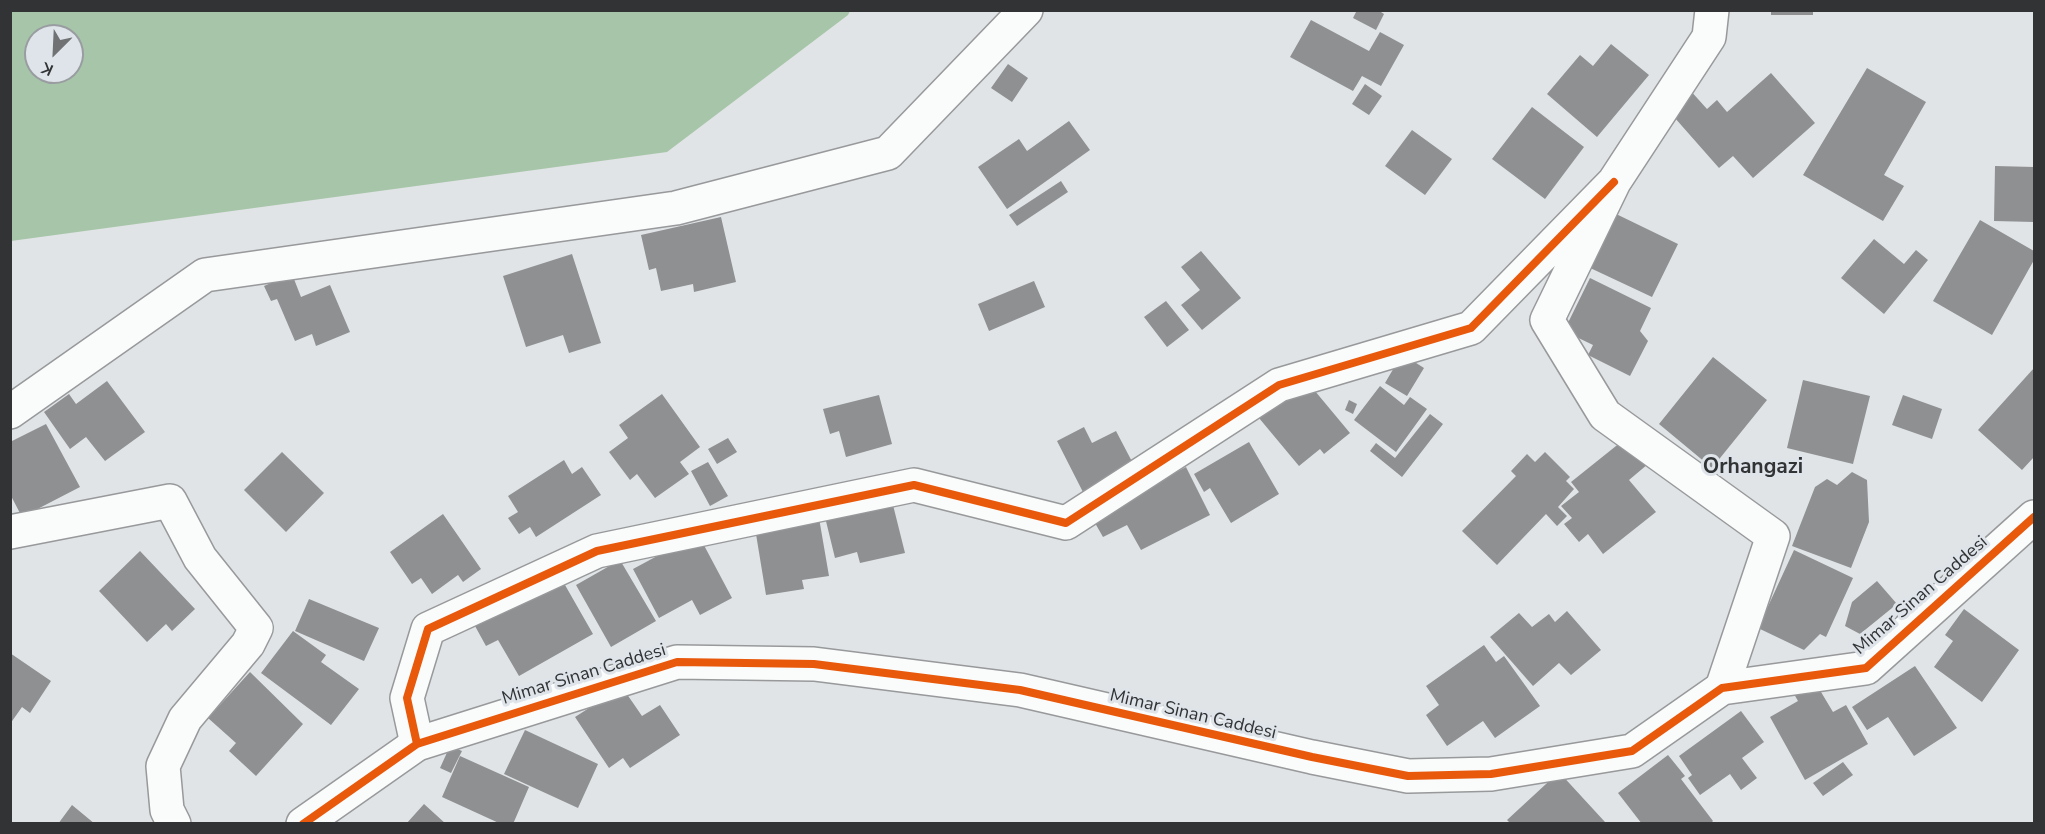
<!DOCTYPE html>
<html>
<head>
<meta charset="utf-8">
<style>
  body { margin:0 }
  #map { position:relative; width:2045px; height:834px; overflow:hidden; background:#e1e4e6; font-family:"Nunito Sans",sans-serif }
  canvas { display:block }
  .frame { position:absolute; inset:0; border:12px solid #313335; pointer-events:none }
  .north { position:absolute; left:24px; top:24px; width:60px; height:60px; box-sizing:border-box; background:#dee4e9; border:2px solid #999da1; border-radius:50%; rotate:204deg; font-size:16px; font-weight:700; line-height:24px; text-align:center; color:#313335 }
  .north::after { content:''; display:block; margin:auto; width:21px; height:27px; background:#6f7173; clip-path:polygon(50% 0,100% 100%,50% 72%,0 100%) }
</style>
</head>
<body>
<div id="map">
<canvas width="2045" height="834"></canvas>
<div class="frame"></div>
<div class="north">K</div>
</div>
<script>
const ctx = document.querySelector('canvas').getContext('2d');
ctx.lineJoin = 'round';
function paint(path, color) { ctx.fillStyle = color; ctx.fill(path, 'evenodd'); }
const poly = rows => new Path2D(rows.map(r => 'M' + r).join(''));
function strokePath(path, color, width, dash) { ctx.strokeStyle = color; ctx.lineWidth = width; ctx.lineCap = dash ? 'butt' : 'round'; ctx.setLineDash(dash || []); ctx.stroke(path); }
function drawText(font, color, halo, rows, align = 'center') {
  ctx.font = font + ' "Nunito Sans",sans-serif'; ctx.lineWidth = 6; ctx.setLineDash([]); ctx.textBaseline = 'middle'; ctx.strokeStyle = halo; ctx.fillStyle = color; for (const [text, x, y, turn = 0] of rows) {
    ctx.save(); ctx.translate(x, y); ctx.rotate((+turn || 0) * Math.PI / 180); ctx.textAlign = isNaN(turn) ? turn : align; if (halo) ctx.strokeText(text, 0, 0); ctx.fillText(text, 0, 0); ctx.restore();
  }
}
const forest = poly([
  [10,11,11,10,850,11,848,15,667,152,11,241],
  [36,36,72,36,72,72,36,72]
]);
const building = poly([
  [1357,10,1378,10,1384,14,1376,30,1353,18],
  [1771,10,1813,10,1813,15,1771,15],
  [1311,20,1369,51,1380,32,1404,45,1381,86,1362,76,1353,91,1290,57],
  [1611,44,1649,75,1597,137,1547,94,1580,55,1593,66],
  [1008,64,1028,78,1012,102,991,88],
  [1867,68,1926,102,1884,175,1904,186,1883,221,1803,175],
  [1771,73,1815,123,1753,178,1733,156,1719,168,1667,109,1689,89,1707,109,1717,100,1727,112],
  [1365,84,1382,96,1369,115,1352,104],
  [1532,107,1584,147,1545,199,1492,159],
  [1069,121,1090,150,1007,209,978,167,1019,139,1027,151],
  [1412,130,1452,159,1425,195,1385,166],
  [1995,166,2034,167,2034,222,1994,221],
  [1061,181,1068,192,1017,226,1009,215],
  [1612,212,1678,244,1652,297,1586,266],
  [721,217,736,282,694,292,693,284,661,291,656,268,649,270,641,235],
  [1980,220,2034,251,2034,260,1992,335,1933,301],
  [1874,239,1904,264,1916,250,1928,260,1884,314,1841,278],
  [1201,251,1241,298,1202,330,1181,305,1200,290,1181,267],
  [572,254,601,343,569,353,563,335,526,347,503,276],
  [292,274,301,297,330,285,350,332,316,346,312,334,295,341,277,299,271,301,264,286],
  [1590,278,1651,308,1640,331,1648,341,1630,376,1588,355,1593,345,1564,331],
  [1034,281,1045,307,989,331,978,304],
  [1166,301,1189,330,1167,347,1144,317],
  [1402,354,1424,368,1407,396,1385,383],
  [1713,357,1767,400,1712,468,1659,424],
  [2034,368,2034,457,2022,470,1978,430],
  [1305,379,1350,433,1324,454,1320,449,1299,466,1259,418],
  [1803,380,1870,396,1853,464,1787,448],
  [107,381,145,432,105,461,86,437,70,449,44,412,69,394,76,404],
  [1380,386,1404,405,1410,397,1427,409,1396,452,1354,420],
  [662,394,700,447,680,462,689,474,655,498,637,474,630,480,609,452,628,438,619,425],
  [879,395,892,444,846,457,839,431,830,434,823,409],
  [1903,395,1942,409,1932,439,1892,425],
  [1349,400,1357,404,1353,414,1345,410],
  [1430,414,1443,424,1402,477,1370,451,1376,443,1395,458],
  [46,424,80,487,22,517,10,494,10,442],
  [1084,427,1092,443,1116,431,1138,473,1086,498,1057,441],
  [728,438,737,452,717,464,708,449],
  [1626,438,1648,464,1629,480,1656,512,1603,554,1588,534,1579,542,1564,524,1572,518,1561,506,1579,492,1571,482],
  [1249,442,1279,494,1231,523,1210,488,1204,492,1194,474],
  [282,452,324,493,286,532,244,490],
  [1545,452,1570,477,1566,481,1574,489,1558,507,1567,516,1557,526,1546,514,1497,565,1462,531,1516,476,1511,471,1527,454,1535,462],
  [564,460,572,474,582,467,601,495,536,537,530,527,519,534,508,518,518,512,508,496],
  [708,462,728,496,710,506,691,471],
  [1186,467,1210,515,1141,550,1127,525,1103,537,1091,516],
  [1852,472,1867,480,1869,522,1851,568,1792,546,1815,487,1827,479,1837,485],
  [891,497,905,553,860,563,857,552,835,558,824,513],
  [443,514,481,569,463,582,458,575,432,594,421,578,412,584,390,552],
  [819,518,829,576,802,580,804,589,766,595,755,528],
  [698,534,732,598,700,615,692,600,659,618,633,569],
  [1794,550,1853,578,1826,637,1820,634,1804,650,1758,628],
  [140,551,195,609,172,631,166,624,147,642,99,591],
  [620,560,656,621,611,647,576,585],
  [561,578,593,634,519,676,498,640,486,646,475,626],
  [1877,581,1897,604,1860,634,1845,626,1852,602],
  [309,599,379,628,364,661,295,631],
  [1964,609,2019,650,1982,702,1934,667,1953,641,1945,635],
  [1567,611,1601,650,1571,675,1559,663,1533,686,1490,637,1519,613,1532,627,1549,614,1555,622],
  [293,631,326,655,321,662,359,689,331,725,261,673],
  [1484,645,1496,662,1504,656,1540,706,1495,738,1483,721,1447,746,1426,715,1439,705,1426,686],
  [10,653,51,681,30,713,22,707,10,724],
  [1915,666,1957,728,1914,756,1888,717,1867,730,1852,707],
  [250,672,303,724,256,776,229,751,236,743,208,718],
  [1815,682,1833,712,1846,705,1868,744,1805,780,1770,717,1798,701,1794,694],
  [622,687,642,716,660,705,680,735,630,768,623,758,609,768,575,717],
  [1741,711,1764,742,1742,758,1757,778,1741,790,1730,774,1700,795,1688,778,1692,775,1679,756],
  [525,730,598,764,578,808,504,774],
  [450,746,462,751,451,773,440,768],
  [1668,755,1685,776,1681,779,1713,821,1710,824,1642,824,1618,793],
  [460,756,529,787,513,824,501,824,442,797],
  [1843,762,1853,775,1823,796,1813,783],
  [1559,772,1605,822,1511,824,1507,820],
  [424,804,446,824,406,824],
  [72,805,95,824,58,824]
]);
const minor = poly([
  [1712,10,1709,37,1614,182,1547,320,1605,415,1773,536,1722,688],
  [10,412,205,275,676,208,888,153,1026,10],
  [10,532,170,501,200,558,256,628,248,644,185,719,163,766,167,810,174,824],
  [417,744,407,698,428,629,597,551,914,485,1066,523,1279,385,1471,328,1614,182]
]);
const tertiary = poly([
  [303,824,417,744,677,662,814,664,1020,690,1312,757,1408,776,1491,774,1632,751,1722,688,1866,668,2034,517]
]);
const cycleway = poly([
  [417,744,407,698,428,629,597,551,914,485,1066,523,1279,385,1471,328,1614,182],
  [303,824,417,744,677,662,814,664,1020,690,1312,757,1408,776,1491,774,1632,751,1722,688,1866,668,2034,517]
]);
const streetNames = [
  ["Mimar Sinan Caddesi",1921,596,-41],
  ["Mimar Sinan Caddesi",584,675,-17],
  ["Mimar Sinan Caddesi",1193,715,13]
];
const quarterNames = [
  ["Orhangazi",1753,468]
];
paint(forest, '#a7c6a9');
paint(building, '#8e9092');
strokePath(minor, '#97999b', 36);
strokePath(tertiary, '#97999b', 36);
strokePath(minor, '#fafbfb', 33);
strokePath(tertiary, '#fafbfb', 33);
strokePath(cycleway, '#e8590c', 8);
drawText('18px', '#313335', '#dee4e9', streetNames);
drawText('bold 21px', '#313335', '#dee4e9', quarterNames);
</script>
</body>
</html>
